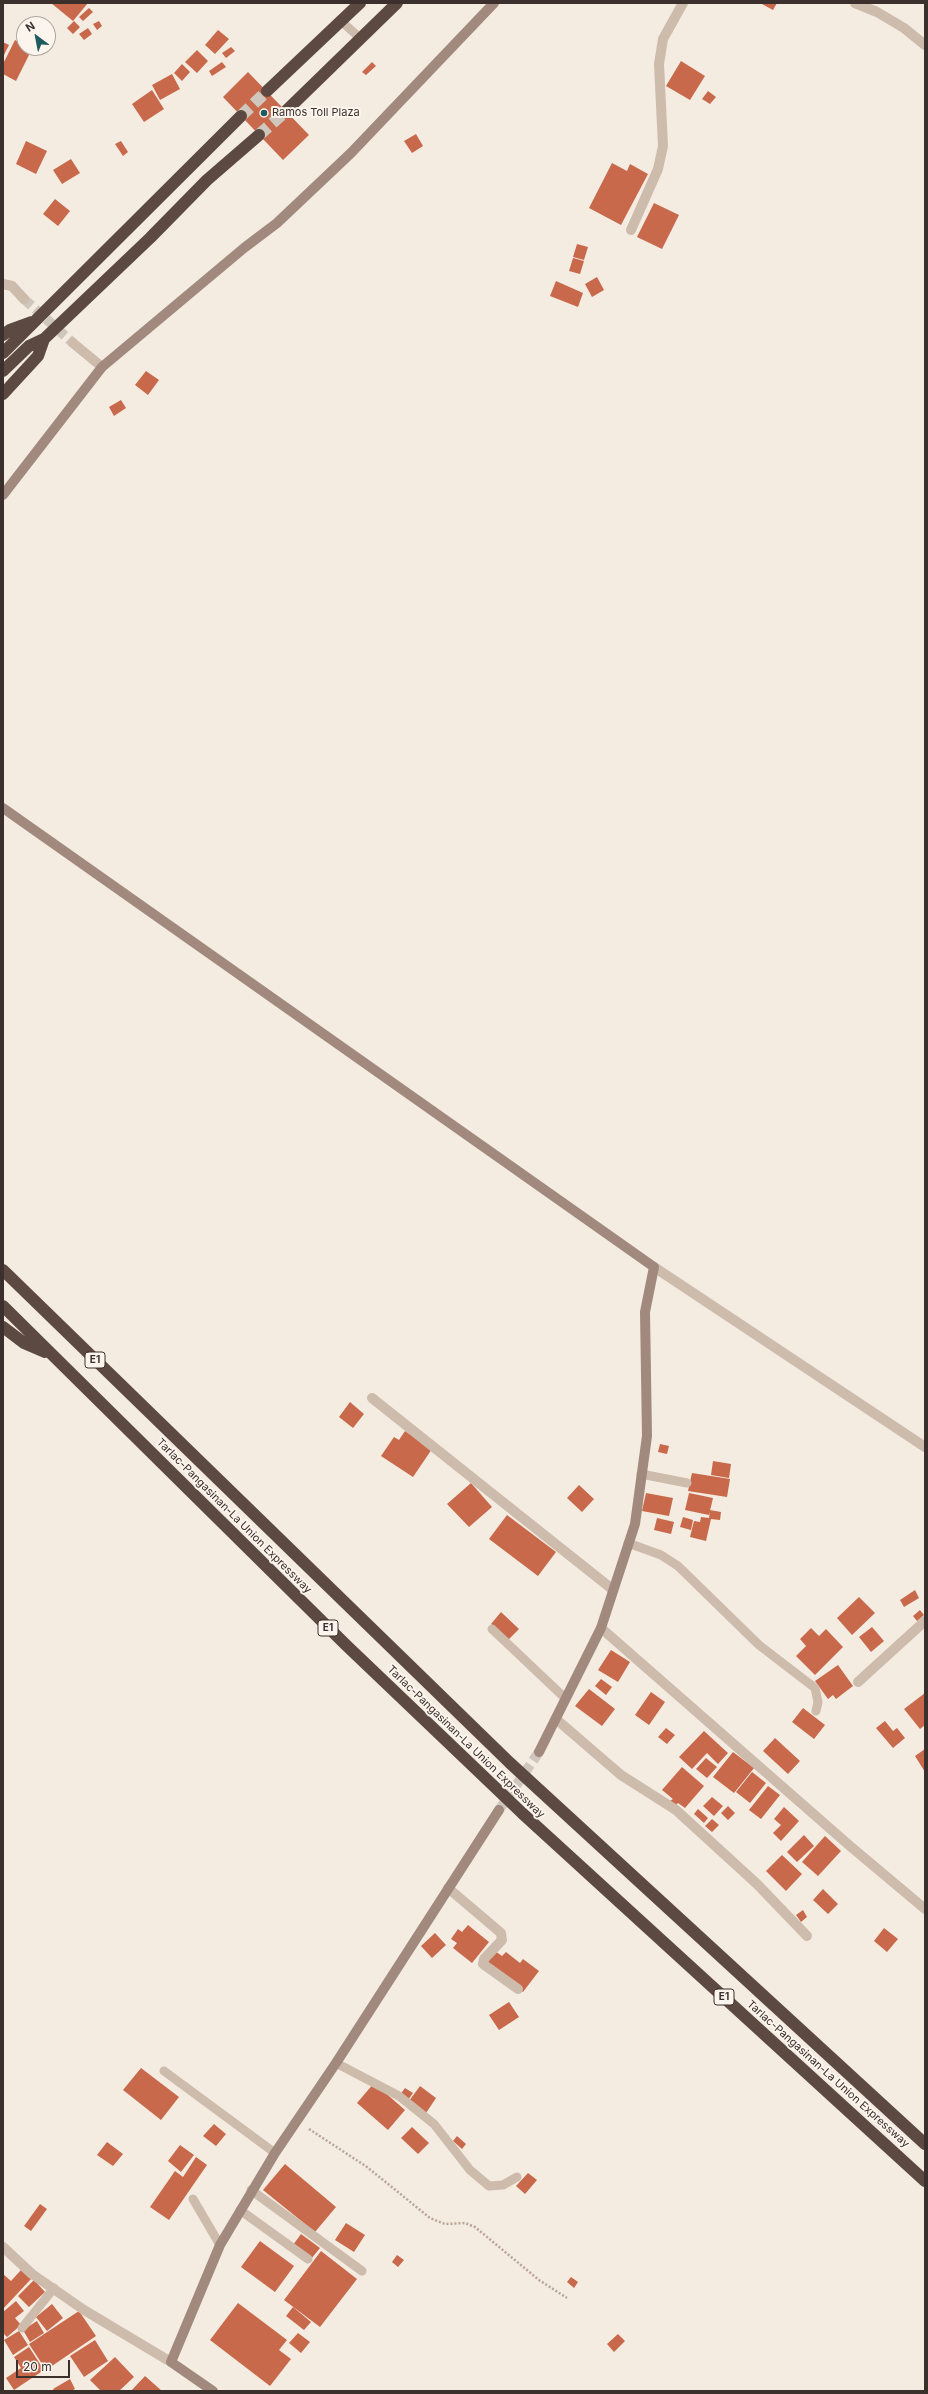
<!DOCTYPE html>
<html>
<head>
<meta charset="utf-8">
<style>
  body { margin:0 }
  #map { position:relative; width:928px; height:2394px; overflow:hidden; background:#f4ebe1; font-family:Inter,sans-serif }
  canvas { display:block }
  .frame { position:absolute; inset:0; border:4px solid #3b302b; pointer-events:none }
  .north { position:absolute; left:16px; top:16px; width:40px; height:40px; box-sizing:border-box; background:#fbf5ee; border:1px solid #aea6a0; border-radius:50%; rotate:328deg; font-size:11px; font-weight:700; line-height:16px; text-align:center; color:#3b302b }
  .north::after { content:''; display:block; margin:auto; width:14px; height:18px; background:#1f5a5e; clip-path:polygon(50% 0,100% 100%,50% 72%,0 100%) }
  .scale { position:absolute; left:16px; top:2360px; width:54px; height:18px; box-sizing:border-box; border:2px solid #3b302b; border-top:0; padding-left:5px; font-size:12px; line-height:14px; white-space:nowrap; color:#3b302b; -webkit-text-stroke:3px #fbf5ee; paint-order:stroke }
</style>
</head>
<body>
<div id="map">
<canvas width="928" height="2394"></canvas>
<div class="frame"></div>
<div class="north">N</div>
<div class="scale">20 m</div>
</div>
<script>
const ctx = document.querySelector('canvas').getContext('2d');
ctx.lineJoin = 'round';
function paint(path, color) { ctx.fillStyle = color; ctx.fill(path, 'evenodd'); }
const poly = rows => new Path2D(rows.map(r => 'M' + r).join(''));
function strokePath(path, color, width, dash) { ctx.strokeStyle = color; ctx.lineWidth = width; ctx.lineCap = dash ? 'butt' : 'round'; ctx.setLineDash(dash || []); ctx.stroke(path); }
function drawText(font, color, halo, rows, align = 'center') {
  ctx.font = font + ' Inter,sans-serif'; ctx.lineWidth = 4; ctx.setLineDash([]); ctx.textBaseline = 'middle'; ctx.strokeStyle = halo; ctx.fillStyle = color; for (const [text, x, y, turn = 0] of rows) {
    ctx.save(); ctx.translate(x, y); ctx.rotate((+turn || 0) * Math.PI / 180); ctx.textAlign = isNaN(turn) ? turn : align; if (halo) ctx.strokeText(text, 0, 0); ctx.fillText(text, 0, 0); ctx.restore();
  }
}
const building = poly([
  [51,3,88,3,73,21],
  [760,3,777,3,773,10],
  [89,8,93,12,83,21,79,17],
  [74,21,80,27,73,34,67,28],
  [99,21,102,26,97,30,93,24],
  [88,28,92,34,84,40,79,34],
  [218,30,229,39,215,54,205,45],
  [15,40,24,45,24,48,32,49,16,81,3,74,3,64],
  [3,42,9,45,3,57],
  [231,47,235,51,226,58,222,53],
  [197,50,208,61,197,73,185,62],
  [681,61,705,76,690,100,666,86],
  [222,62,226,67,212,76,209,71],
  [372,62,376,66,366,75,362,72],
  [182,64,190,72,182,81,174,73],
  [248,72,309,135,283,160,223,97],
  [172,74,180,89,160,100,152,85],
  [152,90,164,109,144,122,132,104],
  [708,91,716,97,710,104,702,99],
  [416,134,423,146,412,153,404,141],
  [26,141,47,151,36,174,16,164],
  [121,141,128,152,123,156,115,144],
  [71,159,80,173,62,184,53,170],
  [612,163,627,171,630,164,648,174,621,225,589,208],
  [55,199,70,211,58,226,43,214],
  [654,203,679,215,662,249,637,237],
  [577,244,588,247,584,260,573,257],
  [573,258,584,261,580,274,569,271],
  [597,277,604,290,592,297,585,284],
  [556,281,583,293,578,307,550,296],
  [146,371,159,380,148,395,135,385],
  [121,400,126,408,114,416,109,407],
  [350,1402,364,1414,353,1428,339,1417],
  [405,1431,432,1449,413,1477,381,1456,394,1437,399,1440],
  [660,1444,669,1446,667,1454,658,1452],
  [713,1461,731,1464,729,1478,711,1475],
  [692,1473,730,1479,727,1497,688,1491],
  [471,1483,492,1507,469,1527,447,1504],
  [579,1485,594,1499,582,1512,567,1498],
  [646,1493,673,1498,669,1516,642,1511],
  [689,1493,713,1498,709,1515,685,1510],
  [710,1510,721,1512,720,1520,711,1519,706,1541,690,1537,694,1521,700,1522,701,1517,709,1518],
  [507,1515,556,1552,538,1576,489,1539],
  [683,1517,693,1520,691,1530,680,1527],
  [657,1518,674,1522,671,1534,654,1530],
  [915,1590,919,1598,904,1607,900,1600],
  [859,1597,875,1613,852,1635,837,1618],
  [920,1610,924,1615,917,1621,913,1616],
  [501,1612,519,1629,508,1640,491,1624],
  [872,1627,884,1641,871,1652,859,1637],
  [811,1628,819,1636,826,1629,843,1647,815,1675,796,1656,806,1646,800,1639],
  [611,1650,630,1662,618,1682,598,1670],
  [838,1665,853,1686,836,1699,833,1695,828,1699,815,1681],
  [601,1679,612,1687,606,1695,595,1686],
  [589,1689,615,1709,602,1726,575,1706],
  [651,1692,665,1702,649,1725,635,1715],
  [925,1693,925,1725,920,1729,904,1709],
  [803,1708,825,1725,814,1739,792,1722],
  [885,1721,893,1731,897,1728,905,1738,893,1748,876,1728],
  [666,1728,675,1735,667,1744,658,1737],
  [704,1731,728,1753,718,1764,707,1753,692,1769,679,1757],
  [775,1738,800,1761,788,1774,763,1751],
  [925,1749,925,1772,915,1756],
  [733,1752,754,1768,734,1793,713,1777],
  [706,1758,717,1767,707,1778,696,1769],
  [682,1767,704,1786,685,1808,678,1803,675,1806,670,1801,673,1799,662,1790],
  [752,1772,766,1783,750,1803,736,1792],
  [768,1786,780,1795,761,1819,749,1810],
  [712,1797,723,1806,714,1816,703,1806],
  [728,1806,735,1813,728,1820,721,1813],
  [784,1807,799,1821,781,1841,773,1833,781,1825,774,1819],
  [698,1809,708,1818,704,1823,694,1814],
  [712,1819,719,1825,712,1832,705,1826],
  [804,1835,814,1846,797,1862,787,1852],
  [825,1836,841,1851,818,1876,802,1862],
  [782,1855,802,1874,786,1891,766,1871],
  [823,1889,838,1904,828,1914,813,1900],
  [803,1910,807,1917,801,1922,796,1915],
  [468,1925,489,1942,472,1963,453,1948,457,1943,451,1939,458,1929,462,1932],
  [884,1928,898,1939,887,1952,874,1941],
  [435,1933,446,1945,432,1958,421,1946],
  [495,1951,502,1956,506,1952,520,1963,523,1959,539,1971,523,1992,485,1963],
  [509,2002,519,2017,499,2030,489,2015],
  [141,2068,179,2097,161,2120,123,2090],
  [374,2083,405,2110,388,2130,357,2103],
  [420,2086,436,2098,426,2113,409,2101],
  [405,2088,413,2093,408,2100,400,2095],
  [214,2124,226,2134,216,2146,203,2136],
  [412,2127,429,2143,418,2154,401,2138],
  [457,2136,466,2144,462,2149,453,2141],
  [107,2142,123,2154,113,2166,97,2155],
  [180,2145,194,2155,181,2172,168,2161],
  [196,2157,207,2165,169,2220,150,2207,175,2171,183,2177],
  [285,2164,336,2207,315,2232,263,2190],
  [528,2173,537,2180,525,2194,516,2186],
  [40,2204,47,2209,31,2231,24,2226],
  [346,2223,365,2235,354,2252,335,2240],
  [301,2234,320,2248,311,2259,293,2245],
  [260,2241,294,2266,275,2292,241,2267],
  [321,2251,357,2279,320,2327,284,2300],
  [397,2255,404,2260,398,2267,392,2262],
  [21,2270,31,2279,3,2309,3,2274,11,2281],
  [571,2277,578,2282,574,2288,567,2282],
  [34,2280,45,2292,29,2307,18,2296],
  [16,2301,24,2311,15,2318,21,2325,7,2337,3,2333,3,2312],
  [238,2303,287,2340,279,2350,291,2359,270,2386,210,2340],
  [52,2304,63,2318,47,2331,36,2317],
  [293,2307,311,2322,304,2330,286,2316],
  [79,2311,96,2336,46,2370,29,2344],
  [37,2321,44,2333,30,2342,23,2330],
  [19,2331,28,2345,13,2355,4,2340],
  [298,2333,310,2342,301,2353,289,2343],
  [618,2334,625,2341,614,2352,607,2344],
  [95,2340,108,2361,84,2377,70,2356],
  [29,2347,44,2370,14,2390,6,2378,21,2368,14,2357],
  [115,2357,134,2377,119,2391,101,2391,90,2380],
  [145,2376,162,2391,131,2391],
  [70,2379,75,2389,71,2391,54,2391,53,2389]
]);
const streetTunnel = poly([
  [24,299,73,343]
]);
const secondaryTunnel = poly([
  [499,1810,539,1752]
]);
const highwayTunnel = poly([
  [241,116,267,91],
  [259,135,286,111]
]);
const path = poly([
  [309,2129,367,2167,430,2218,445,2224,465,2223,475,2227,539,2280,567,2298]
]);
const lane = poly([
  [345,16,341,21,361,39],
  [641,1474,687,1483],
  [628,1543,661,1555,678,1566,759,1645,815,1688,818,1702,816,1711],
  [492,1629,566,1699],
  [336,2063,399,2096,434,2124,470,2170,489,2186,503,2185,517,2177],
  [164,2071,275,2153],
  [251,2190,362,2271],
  [193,2199,220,2245],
  [240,2210,308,2259],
  [22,2328,54,2288]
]);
const street = poly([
  [855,3,877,12,904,28,925,45],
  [631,230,658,169,663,146,659,64,663,39,683,3],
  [3,284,12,286,24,299],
  [73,343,102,367],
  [654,1267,925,1447],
  [372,1398,612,1589],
  [601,1628,850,1846,925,1909],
  [858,1682,925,1621],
  [556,1719,621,1775,676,1810,757,1884,807,1936],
  [448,1888,501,1933,502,1940,484,1959,483,1964,518,1989],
  [3,2247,32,2274,84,2310,171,2362]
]);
const secondary = poly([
  [3,495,102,367,244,248,277,223,351,153,494,3],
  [3,808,654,1267,645,1312,647,1436,635,1524,601,1628,539,1752],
  [213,2391,171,2362,220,2245,275,2153,336,2063,499,1810]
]);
const highway = poly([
  [267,91,360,3],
  [286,111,397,3],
  [3,335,10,330,32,322],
  [3,353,241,116],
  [3,371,29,346,44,339,150,238,207,180,259,135],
  [3,394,38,356,44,339],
  [3,1270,510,1763,925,2144],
  [3,1306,346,1645,522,1813,925,2181],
  [3,1327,24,1343,45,1352]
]);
const markers = [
  [264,113,4,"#1f5a5e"]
];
const shields = [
  [95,1360,20],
  [328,1628,20],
  [724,1997,20]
];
const shieldNames = [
  ["E1",95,1360],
  ["E1",328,1628],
  ["E1",724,1997]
];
const poiNames = [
  ["Ramos Toll Plaza",272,113]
];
const streetNames = [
  ["Tarlac-Pangasinan-La Union Expressway",234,1516,45],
  ["Tarlac-Pangasinan-La Union Expressway",466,1742,44],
  ["Tarlac-Pangasinan-La Union Expressway",828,2074,42]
];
paint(building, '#c8694b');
strokePath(streetTunnel, '#cfc6bd', 10, [10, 5]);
strokePath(secondaryTunnel, '#cfc6bd', 10, [10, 5]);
strokePath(highwayTunnel, '#cfc6bd', 12, [12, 6]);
strokePath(path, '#b9a596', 2.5, [2, 2]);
strokePath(lane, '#cdbbac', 9);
strokePath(street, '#cdbbac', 10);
strokePath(secondary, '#a18a7d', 10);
strokePath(highway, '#5c4a42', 12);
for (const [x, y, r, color] of markers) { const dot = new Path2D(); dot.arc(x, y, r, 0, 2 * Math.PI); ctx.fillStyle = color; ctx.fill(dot); strokePath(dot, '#fbf5ee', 1.5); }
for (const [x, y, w] of shields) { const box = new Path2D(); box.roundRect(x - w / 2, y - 8, w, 16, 3); ctx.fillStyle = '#fbf5ee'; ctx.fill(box); strokePath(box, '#3b302b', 1); }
drawText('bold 10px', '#3b302b', null, shieldNames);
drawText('11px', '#3b302b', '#fbf5ee', poiNames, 'left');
drawText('11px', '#3b302b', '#fbf5ee', streetNames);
</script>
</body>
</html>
